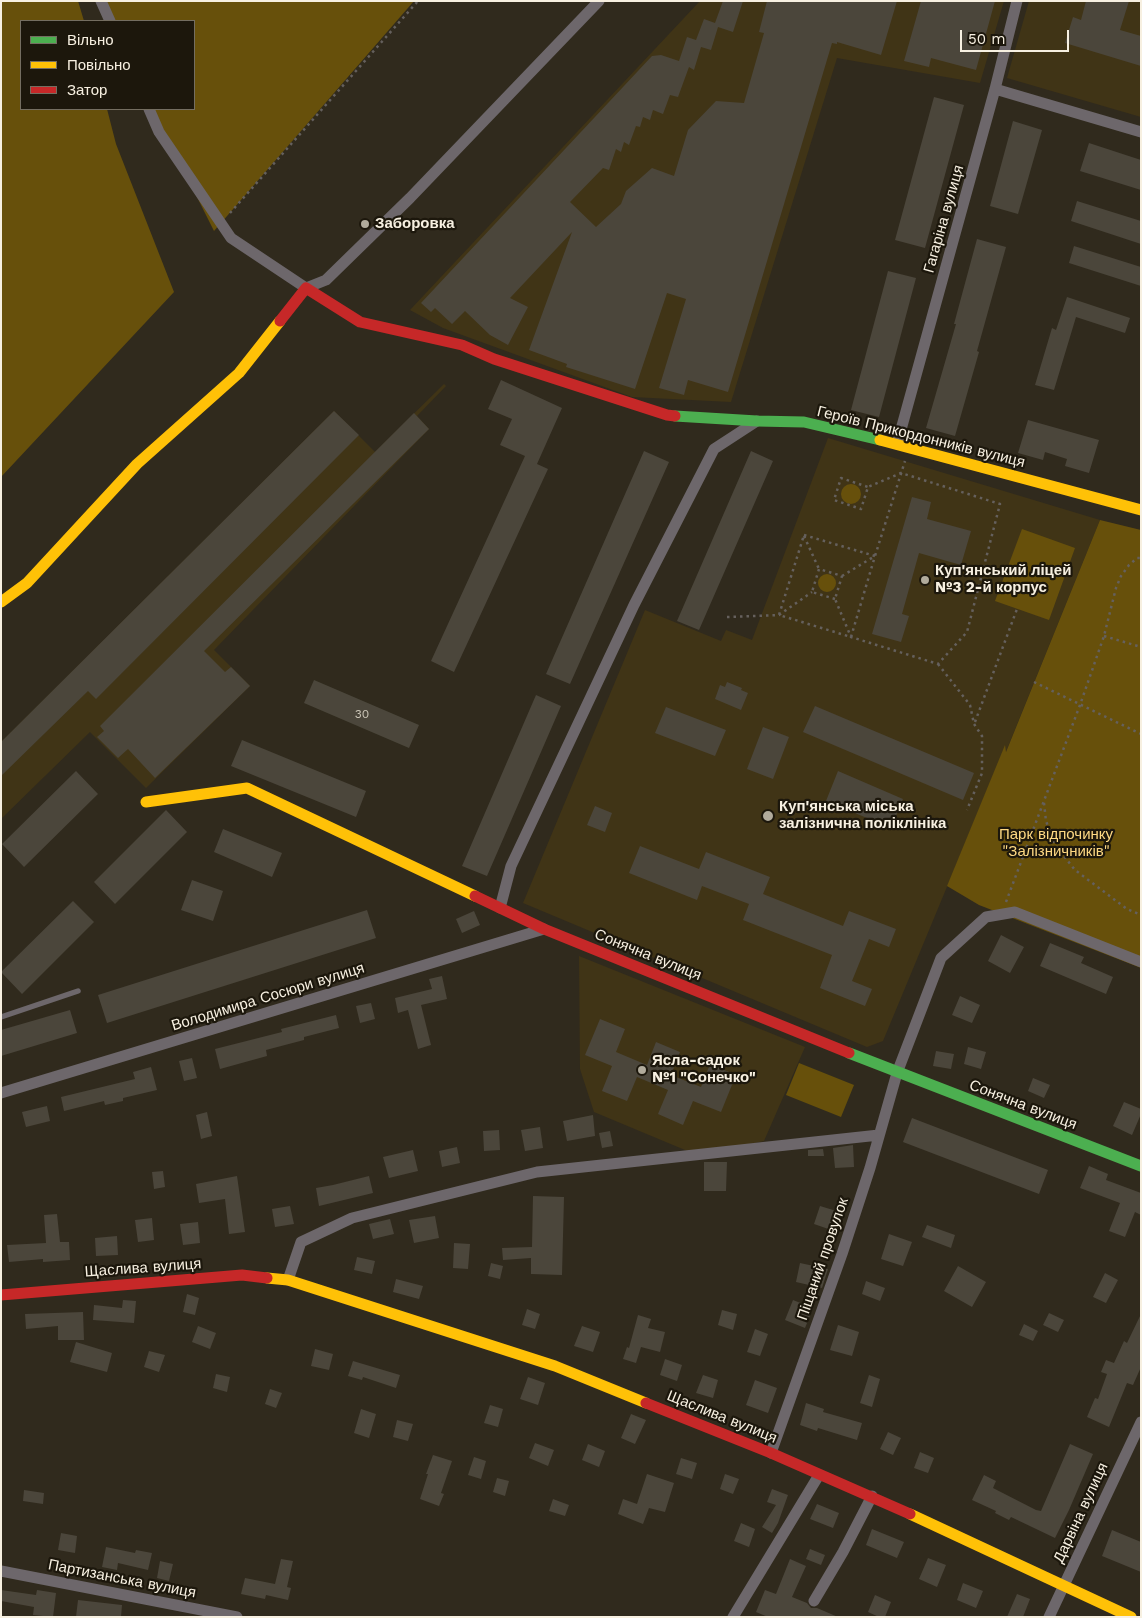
<!DOCTYPE html>
<html>
<head>
<meta charset="utf-8">
<style>
  body { margin:0 }
  #map { position:relative; width:1142px; height:1618px; overflow:hidden; background:#302a1d; font-family:"Work Sans",sans-serif }
  canvas { display:block }
  .frame { position:absolute; inset:0; border:2px solid #f7f0e1; pointer-events:none }
  .legend { position:absolute; left:20px; top:20px; width:175px; height:90px; box-sizing:border-box; background:#1c170c; border:1px solid #746e61; margin:0; padding:6px 9px; list-style:none; font-size:15px; color:#f7f0e1 }
  .legend li { display:flex; align-items:center; gap:10px; height:25px }
  .legend b { width:25px; border:1px solid #746e61 }
  .scale { position:absolute; left:960px; top:30px; width:109px; height:22px; box-sizing:border-box; border:2px solid #f7f0e1; border-top:0; padding-left:6px; font-size:15px; line-height:18px; white-space:nowrap; color:#f7f0e1; -webkit-text-stroke:4px #1c170c; paint-order:stroke }
</style>
</head>
<body>
<div id="map">
<canvas width="1142" height="1618"></canvas>
<div class="frame"></div>
<ul class="legend">
<li><b style="height:6px;background:#4caf50"></b>Вільно</li>
<li><b style="height:6px;background:#ffc107"></b>Повільно</li>
<li><b style="height:6px;background:#c62828"></b>Затор</li>
</ul>
<div class="scale">50 m</div>
</div>
<script>
const ctx = document.querySelector('canvas').getContext('2d');
ctx.lineJoin = 'round';
function paint(path, color) { ctx.fillStyle = color; ctx.fill(path, 'evenodd'); }
const poly = rows => new Path2D(rows.map(r => 'M' + r).join(''));
function strokePath(path, color, width, dash) { ctx.strokeStyle = color; ctx.lineWidth = width; ctx.lineCap = dash ? 'butt' : 'round'; ctx.setLineDash(dash || []); ctx.stroke(path); }
function drawText(font, color, halo, rows, align = 'center') {
  ctx.font = font + ' "Work Sans",sans-serif'; ctx.lineWidth = 4.5; ctx.setLineDash([]); ctx.textBaseline = 'middle'; ctx.strokeStyle = halo; ctx.fillStyle = color; for (const [text, x, y, turn = 0] of rows) {
    ctx.save(); ctx.translate(x, y); ctx.rotate((+turn || 0) * Math.PI / 180); ctx.textAlign = isNaN(turn) ? turn : align; if (halo) ctx.strokeText(text, 0, 0); ctx.fillText(text, 0, 0); ctx.restore();
  }
}
const built = poly([
  [700,1,1004,1,980,83,837,58,731,402,632,397,443,328,410,310],
  [1029,1,1141,1,1141,117,1007,78],
  [444,384,446,386,417,416,429,429,214,650,250,686,146,788,90,732,1,819,1,742,334,411,375,452],
  [828,438,1100,520,1005,754,1005,747,883,1041,867,1047,523,903,645,610,721,641,726,630,752,640],
  [579,956,805,1047,764,1141,697,1155,594,1112,580,1069]
]);
const green = poly([
  [1,1,78,1,84,21,21,21,21,109,107,109,116,144,174,292,1,477],
  [104,1,414,1,214,231,153,109,194,109,194,21,112,21],
  '841 494a10 10 0 1 1 20 0a10 10 0 1 1-20 0Z',
  [1100,520,1141,530,1141,968,979,905,947,886,1005,745,1006,752],
  [1022,529,1075,548,1049,620,995,601],
  '818 583a9 9 0 1 1 18 0a9 9 0 1 1-18 0Z',
  [799,1063,854,1085,841,1117,786,1095]
]);
const building = poly([
  [723,1,743,1,733,32,718,27,711,50,701,47,694,70,689,67,678,97,670,95,663,114,653,110,650,120,643,117,640,127,636,126,629,145,624,142,621,152,616,149,609,170,603,168,570,202,596,227,621,204,626,191,652,168,674,176,688,130,716,101,744,103,764,33,759,32,767,1,897,1,881,55,837,42,837,44,832,43,728,392,688,380,684,395,659,388,686,299,667,293,635,389,566,367,567,364,529,350,572,232,510,298,528,307,508,345,490,335,465,311,452,324,435,308,431,312,421,303,652,56,661,55,679,61,687,37,696,40,704,19,715,23],
  [921,1,995,1,976,70,931,58,929,67,904,61],
  [1086,1,1129,1,1120,30,1141,36,1141,66,1065,43,1073,17,1081,20],
  [934,97,964,105,925,248,895,240],
  [1013,121,1042,130,1018,214,990,206],
  [1089,143,1141,160,1141,190,1080,171],
  [1077,201,1141,221,1141,244,1071,221],
  [977,239,1006,247,977,351,979,352,955,436,926,428,956,324,954,324],
  [1074,246,1141,267,1141,286,1069,263],
  [888,271,916,278,879,417,851,410],
  [1067,297,1130,318,1125,333,1076,317,1054,390,1035,385,1052,328,1056,330],
  [501,380,562,408,537,464,548,469,454,672,431,661,525,456,500,445,512,419,488,409],
  [334,411,359,435,96,699,88,691,1,776,1,742],
  [414,413,429,429,204,651,225,672,231,667,250,686,155,778,128,749,118,758,97,737,104,731,100,726],
  [1028,420,1099,440,1089,473,1065,466,1067,459,1045,452,1043,460,1018,453],
  [644,451,669,462,570,684,546,674],
  [751,451,773,461,699,630,677,621],
  [912,497,931,502,927,519,971,531,961,565,919,553,902,614,909,616,901,642,872,634],
  [314,680,419,725,409,748,304,703],
  [727,682,742,688,741,690,748,693,741,710,715,699,720,685,725,687],
  [536,695,561,706,487,876,462,866],
  [815,706,974,773,963,800,803,732],
  [666,707,726,730,715,756,655,733],
  [763,727,789,737,773,779,747,769],
  [242,740,366,791,356,817,231,766],
  [76,771,98,794,24,867,2,844],
  [838,771,903,799,891,828,826,801],
  [595,806,612,813,605,832,587,825],
  [166,810,187,832,115,904,94,882],
  [223,829,282,853,272,877,214,852],
  [640,846,699,869,706,852,770,877,763,894,843,926,849,911,896,929,889,947,869,939,852,981,872,989,865,1006,820,988,832,955,743,920,749,904,702,886,697,900,629,873],
  [192,880,223,891,213,921,181,910],
  [73,901,94,922,22,994,1,972],
  [367,910,376,938,107,1023,98,995],
  [474,911,480,925,462,933,456,919],
  [1001,935,1024,947,1010,973,988,961],
  [1050,943,1084,957,1081,963,1113,977,1106,994,1040,966],
  [442,976,447,999,421,1005,431,1045,418,1049,408,1010,398,1013,395,998,432,989,429,979],
  [960,996,980,1005,972,1023,952,1015],
  [371,1003,375,1019,360,1023,356,1006],
  [70,1010,77,1033,1,1056,1,1030],
  [336,1015,339,1028,304,1037,304,1040,266,1050,267,1056,220,1069,215,1049,282,1032,281,1029],
  [600,1019,625,1029,616,1052,647,1065,656,1042,680,1052,671,1075,701,1087,710,1064,736,1075,721,1112,693,1101,683,1125,658,1114,668,1090,637,1077,627,1101,602,1091,612,1066,585,1055],
  [968,1047,986,1052,981,1069,964,1064],
  [936,1051,954,1054,951,1069,933,1066],
  [192,1058,197,1078,184,1081,179,1061],
  [151,1067,157,1090,123,1098,123,1101,105,1105,104,1101,64,1111,61,1097,135,1079,133,1072],
  [1033,1078,1050,1085,1044,1098,1028,1091],
  [1124,1102,1141,1109,1141,1114,1132,1135,1113,1126],
  [47,1106,50,1121,26,1127,22,1112],
  [207,1112,212,1136,201,1139,196,1115],
  [593,1115,595,1136,567,1141,563,1121],
  [912,1118,1048,1170,1039,1194,903,1142],
  [540,1127,543,1148,525,1151,521,1130],
  [499,1130,500,1150,484,1151,483,1131],
  [610,1131,613,1146,602,1148,599,1133],
  [853,1145,854,1167,835,1168,833,1148],
  [457,1147,460,1163,442,1167,439,1151],
  [823,1149,824,1156,808,1156,808,1150],
  [413,1150,418,1171,389,1178,383,1157],
  [704,1162,727,1162,726,1191,704,1191],
  [1089,1166,1108,1174,1106,1180,1141,1193,1141,1215,1135,1212,1125,1237,1109,1231,1120,1203,1080,1188],
  [163,1171,165,1187,154,1189,152,1172],
  [237,1176,245,1232,229,1234,225,1199,199,1203,196,1184],
  [369,1176,373,1193,319,1206,316,1188,333,1185],
  [533,1196,564,1197,562,1275,531,1274,531,1258,503,1260,502,1248,532,1247],
  [290,1206,294,1224,275,1227,272,1209],
  [820,1206,843,1213,837,1232,814,1224],
  [57,1214,60,1242,69,1242,70,1260,43,1262,43,1259,9,1262,7,1245,46,1243,44,1215],
  [435,1216,439,1238,414,1243,409,1220],
  [152,1218,154,1240,138,1242,135,1220],
  [390,1219,394,1234,373,1239,369,1224],
  [198,1222,200,1243,183,1245,180,1224],
  [927,1225,955,1235,951,1248,922,1237],
  [889,1234,912,1242,903,1266,881,1259],
  [117,1236,118,1255,96,1256,95,1238],
  [454,1243,470,1244,468,1269,453,1268],
  [357,1257,375,1261,372,1274,354,1270],
  [491,1263,503,1266,500,1279,488,1276],
  [800,1263,828,1269,822,1288,796,1282],
  [958,1266,986,1282,972,1307,944,1291],
  [1105,1273,1118,1280,1106,1303,1093,1297],
  [396,1279,423,1286,419,1299,393,1292],
  [866,1281,885,1288,880,1301,862,1294],
  [187,1294,199,1298,195,1315,183,1312],
  [123,1300,136,1301,134,1323,93,1320,94,1305,122,1308],
  [793,1300,813,1308,805,1328,785,1320],
  [527,1309,540,1314,535,1329,522,1325],
  [722,1310,737,1314,733,1330,718,1325],
  [83,1312,84,1340,58,1340,58,1326,26,1329,25,1314],
  [1049,1313,1064,1320,1058,1332,1043,1325],
  [1141,1314,1141,1367,1133,1385,1127,1383,1109,1427,1087,1417,1095,1398,1098,1399,1107,1374,1101,1372,1106,1360,1114,1363,1124,1341,1127,1343],
  [638,1315,651,1319,648,1328,665,1332,660,1352,641,1347,636,1363,623,1359,627,1347,629,1348],
  [1024,1324,1038,1331,1033,1341,1019,1335],
  [838,1325,859,1332,852,1356,830,1350],
  [198,1326,216,1333,210,1349,192,1342],
  [582,1326,600,1332,593,1352,574,1346],
  [755,1329,768,1334,760,1356,747,1352],
  [76,1342,112,1353,107,1372,70,1362],
  [315,1349,333,1354,329,1370,311,1366],
  [149,1351,165,1355,159,1372,144,1367],
  [665,1359,682,1365,677,1381,660,1375],
  [353,1361,400,1375,396,1388,363,1377,362,1380,348,1376],
  [216,1374,230,1377,227,1392,213,1388],
  [703,1375,718,1380,713,1398,696,1393],
  [869,1375,880,1379,872,1407,860,1403],
  [528,1377,545,1383,538,1405,520,1399],
  [755,1380,777,1388,768,1413,746,1405],
  [270,1389,282,1393,276,1408,265,1404],
  [806,1403,824,1409,823,1412,862,1423,857,1440,818,1428,817,1431,800,1425],
  [490,1405,503,1409,498,1427,484,1423],
  [361,1409,376,1414,369,1438,354,1433],
  [631,1414,646,1420,635,1444,621,1438],
  [397,1420,413,1424,408,1441,393,1437],
  [888,1432,901,1438,893,1455,880,1449],
  [535,1443,554,1450,548,1466,529,1458],
  [588,1444,605,1451,599,1467,582,1460],
  [1070,1444,1093,1454,1069,1510,1055,1538,1011,1517,1009,1520,995,1513,996,1511,972,1500,984,1475,996,1481,993,1488,1036,1510,1041,1511],
  [920,1452,934,1458,928,1473,914,1468],
  [433,1455,452,1461,441,1493,444,1494,439,1506,420,1499,428,1474,426,1474],
  [474,1457,486,1461,481,1479,468,1475],
  [681,1458,697,1463,692,1479,676,1474],
  [647,1474,674,1483,665,1512,649,1508,643,1524,618,1514,623,1499,637,1504],
  [725,1474,739,1479,733,1494,720,1489],
  [497,1478,509,1481,505,1496,493,1492],
  [772,1489,788,1495,778,1523,772,1533,762,1527,776,1505,767,1502],
  [24,1490,44,1493,43,1504,23,1501],
  [553,1499,569,1505,565,1516,549,1511],
  [817,1504,839,1513,833,1528,810,1519],
  [741,1523,755,1529,749,1547,734,1541],
  [872,1529,904,1542,897,1558,866,1545],
  [1112,1530,1141,1542,1141,1572,1102,1556],
  [61,1533,77,1536,75,1553,58,1550],
  [106,1547,135,1553,136,1550,152,1553,148,1570,118,1563,117,1570,102,1567],
  [810,1549,825,1555,821,1565,806,1559],
  [928,1558,946,1565,937,1587,919,1579],
  [281,1559,293,1561,287,1587,291,1588,288,1600,266,1595,265,1599,241,1594,245,1578,275,1584],
  [790,1559,806,1566,792,1597,807,1603,811,1608,817,1608,838,1617,768,1617,756,1612,765,1590,776,1594],
  [160,1561,173,1564,169,1581,157,1578],
  [963,1583,983,1591,976,1608,957,1600],
  [1,1590,36,1595,37,1590,56,1593,53,1617,33,1615,34,1607,1,1601],
  [1017,1594,1030,1599,1023,1617,1007,1617],
  [875,1595,891,1602,885,1617,879,1617,868,1612],
  [78,1600,122,1605,121,1617,76,1617]
]);
const path = poly([
  [230,213,418,1],
  [804,535,875,556,851,637,779,615,804,535],
  [804,536,819,569],
  [842,576,875,556,905,461],
  [835,599,812,592,819,569,842,576,835,599,851,637,938,664,967,632,1000,504,901,473,868,487,861,509,834,500,841,478,868,487],
  [727,617,779,615,812,592],
  [1104,636,1141,647],
  [938,664,970,705,974,724,982,736,982,773,967,810],
  [1034,682,1141,734],
  [975,722,1017,609],
  [1044,803,1046,821,1055,845,1075,870,1127,909,1141,915],
  [1006,902,1080,705,1104,636,1116,588,1121,576,1129,565,1137,558,1141,558]
]);
const lane = poly([
  [1,1017,78,991]
]);
const street = poly([
  [101,1,110,21],
  [995,89,1141,132],
  [149,109,159,132,231,238,306,288,326,280,410,198,599,1],
  [897,444,995,89,1017,1],
  [500,908,511,866,634,605,714,449,757,421],
  [1,1093,544,929],
  [288,1280,301,1242,352,1218,537,1172,879,1135],
  [771,1453,842,1254,870,1168,897,1073,941,958,986,917,1015,912,1141,962],
  [1,1571,237,1617],
  [814,1601,843,1552,872,1496],
  [733,1617,819,1475],
  [1049,1617,1141,1422]
]);
const fast = poly([
  [675,416,757,421,804,422,880,440],
  [849,1053,1141,1166]
]);
const slow = poly([
  [880,440,1141,510],
  [1,602,27,583,137,464,239,373,280,321],
  [146,802,247,788,475,896],
  [267,1278,288,1280,555,1366,646,1403],
  [910,1514,1131,1617]
]);
const jam = poly([
  [280,321,306,288,360,322,462,345,494,359,667,415,675,416],
  [475,896,544,929,849,1053],
  [1,1295,242,1275,267,1278],
  [646,1403,771,1453,910,1514]
]);
const markers = [
  [365,224,5,"#b1ab9c"],
  [925,580,5,"#b1ab9c"],
  [768,816,6,"#b1ab9c"],
  [642,1070,5,"#b1ab9c"]
];
const numberNames = [
  ["30",362,714]
];
const streetNames = [
  ["Гагаріна вулиця",944,219,-74],
  ["Героїв Прикордонників вулиця",921,437,14],
  ["Сонячна вулиця",648,955,22],
  ["Володимира Сосюри вулиця",268,997,-17],
  ["Сонячна вулиця",1023,1105,21],
  ["Піщаний провулок",823,1259,-71],
  ["Щаслива вулиця",143,1268,-4],
  ["Щаслива вулиця",722,1417,22],
  ["Дарвіна вулиця",1081,1513,-65],
  ["Партизанська вулиця",122,1579,11]
];
const poiNames = [
  ["Заборовка",375,224],
  ["Куп'янський ліцей",935,571],
  ["№3 2-й корпус",935,588],
  ["Куп'янська міська",779,807],
  ["залізнична поліклініка",779,824],
  ["Ясла-садок",652,1061],
  ["№1 \"Сонечко\"",652,1078]
];
const parkNames = [
  ["Парк відпочинку",1056,835],
  ["\"Залізничників\"",1056,852]
];
paint(built, '#403416');
paint(green, '#67500b');
paint(building, '#4b463b');
strokePath(path, '#65605d', 2.5, [2.5, 4]);
strokePath(lane, '#6d676b', 5.5);
strokePath(street, '#6d676b', 11);
strokePath(fast, '#4caf50', 11);
strokePath(slow, '#ffc107', 11);
strokePath(jam, '#c62828', 11);
for (const [x, y, r, color] of markers) { const dot = new Path2D(); dot.arc(x, y, r, 0, 2 * Math.PI); ctx.fillStyle = color; ctx.fill(dot); strokePath(dot, '#1c170c', 2); }
drawText('12px', '#ccc6b8', null, numberNames);
drawText('15px', '#f7f0e1', '#1c170c', streetNames);
drawText('bold 15px', '#f7f0e1', '#1c170c', poiNames, 'left');
drawText('15px', '#fed983', '#1c170c', parkNames);
</script>
</body>
</html>
